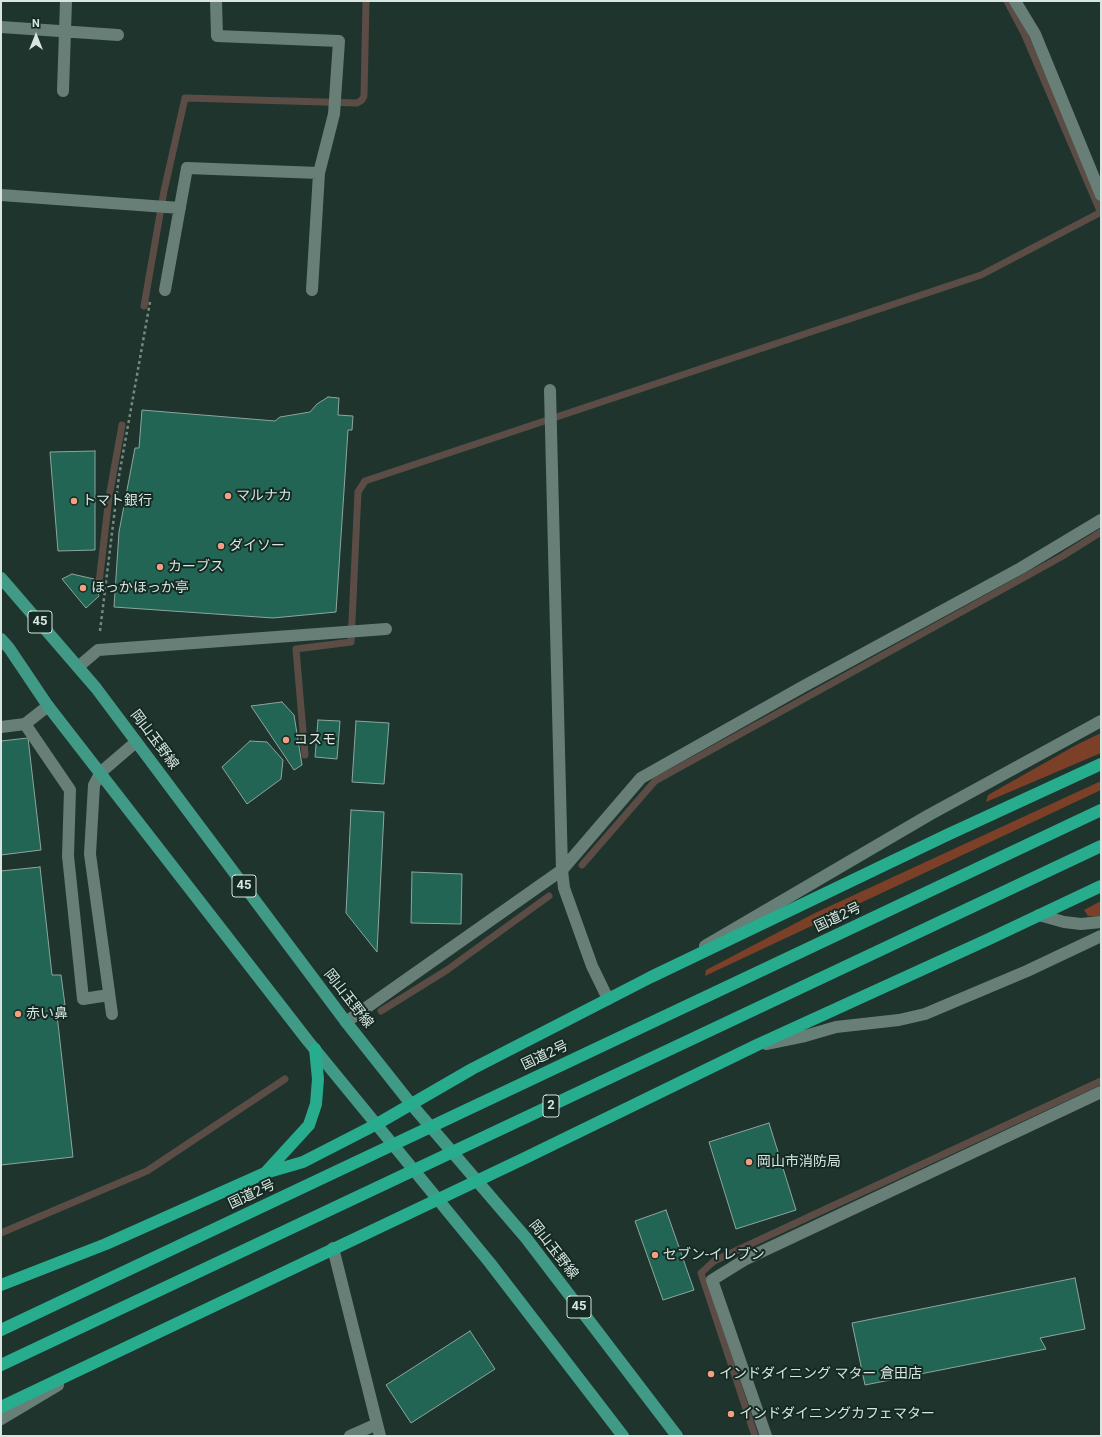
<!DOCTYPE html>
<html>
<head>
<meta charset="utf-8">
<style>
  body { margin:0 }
  #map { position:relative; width:1102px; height:1437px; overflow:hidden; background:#1e342d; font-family:Roboto,sans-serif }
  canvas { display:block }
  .frame { position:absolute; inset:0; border:2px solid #d8e5e0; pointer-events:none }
  .north { position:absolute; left:16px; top:16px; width:40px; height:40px; -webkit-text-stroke:3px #142a23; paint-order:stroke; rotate:0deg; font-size:11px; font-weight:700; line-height:16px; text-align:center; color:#d8e5e0 }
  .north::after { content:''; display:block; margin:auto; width:14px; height:18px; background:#d8e5e0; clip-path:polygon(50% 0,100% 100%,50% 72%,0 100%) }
</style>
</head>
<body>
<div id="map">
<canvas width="1102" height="1437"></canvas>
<div class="frame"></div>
<div class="north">N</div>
</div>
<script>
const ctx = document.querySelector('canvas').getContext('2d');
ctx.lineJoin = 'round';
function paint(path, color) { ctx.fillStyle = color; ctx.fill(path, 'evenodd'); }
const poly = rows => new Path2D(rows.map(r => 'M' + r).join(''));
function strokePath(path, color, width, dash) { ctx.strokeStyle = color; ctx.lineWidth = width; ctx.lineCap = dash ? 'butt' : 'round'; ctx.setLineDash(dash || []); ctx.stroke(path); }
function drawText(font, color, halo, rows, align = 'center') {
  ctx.font = font + ' Roboto,"Noto Sans JP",sans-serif'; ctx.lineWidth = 4; ctx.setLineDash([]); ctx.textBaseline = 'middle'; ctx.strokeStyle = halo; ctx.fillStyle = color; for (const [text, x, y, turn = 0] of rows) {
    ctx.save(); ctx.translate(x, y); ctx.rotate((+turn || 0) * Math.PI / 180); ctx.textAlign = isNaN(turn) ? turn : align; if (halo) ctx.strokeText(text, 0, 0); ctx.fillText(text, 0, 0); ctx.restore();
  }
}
const green = poly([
  [1101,733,1101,753,986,802,988,795,1078,744],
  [1101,781,1101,790,705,976,706,970,815,913],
  [1101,901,1101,917,1088,916,1084,910]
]);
const stream = poly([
  [1007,1,1024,33,1101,213],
  [144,306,164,191,185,98,357,103,362,100,364,96,366,1],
  [99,583,109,497,122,425],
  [305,755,296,649,351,642,358,492,365,481,981,275,1101,212],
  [582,865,655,781,1061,557,1101,532],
  [381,1011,447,970,549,896],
  [1,1233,147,1171,285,1079],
  [755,1436,701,1273,714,1261,1101,1081]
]);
const building = poly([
  [328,397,339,398,338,415,353,416,352,430,348,430,336,612,273,618,114,607,119,532,135,448,139,448,142,410,275,421,280,417,310,412,317,404,328,397],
  [95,451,95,550,58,551,50,452,95,451],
  [72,574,94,579,99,596,86,608,62,579,72,574],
  [282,702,294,715,302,765,294,770,251,706,282,702],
  [318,720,340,721,337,759,315,757,318,720],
  [356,721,389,723,384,784,352,782,356,721],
  [28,738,41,850,1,855,1,741,28,738],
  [250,741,267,742,283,760,281,779,247,804,222,767,250,741],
  [351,810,384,812,377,952,346,913,351,810],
  [40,867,52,975,61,975,65,1005,56,1006,73,1157,1,1165,1,871,40,867],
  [412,872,462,874,461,924,411,923,412,872],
  [769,1123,796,1210,736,1229,709,1142,769,1123],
  [666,1210,694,1290,663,1300,635,1221,666,1210],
  [1075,1278,1085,1329,1040,1338,1046,1349,865,1385,852,1323,1075,1278],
  [470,1331,495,1369,411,1423,386,1385,470,1331]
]);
const path = poly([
  [100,631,119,476,150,302]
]);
const minor = poly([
  [216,1,217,36,339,41,334,114,319,173,312,290],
  [1015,1,1035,34,1101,195],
  [1,27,118,35],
  [63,91,66,1],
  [1,195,180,208],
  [165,290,187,168,319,173],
  [550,390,562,870,564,888,592,966,608,999],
  [78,667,98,650,386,629],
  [25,724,48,706],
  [1,727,25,724,70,790,68,856,83,999,109,995],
  [1039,915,1064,922,1081,924,1101,922],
  [705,946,929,815,1101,721],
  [112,1014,90,854,94,785,101,772,136,742],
  [346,1022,562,870,641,778,804,686,1021,568,1101,520],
  [766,1044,805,1036,836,1027,899,1020,925,1014,1027,971,1101,936],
  [333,1248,380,1436],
  [1,1419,58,1385],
  [350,1436,377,1424],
  [766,1436,712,1280,746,1259,1101,1092]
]);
const major = poly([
  [1,578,96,688,346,1022,411,1104,526,1238,677,1436],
  [1,639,9,648,48,706,308,1041,490,1263,623,1436]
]);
const highway = poly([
  [266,1172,309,1125,316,1104,318,1079,315,1049],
  [1,1285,106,1244,265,1173,303,1162,377,1124,472,1069,651,977,947,835,1101,764],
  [1,1330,1101,810],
  [1,1365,1101,846],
  [1,1407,523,1159,757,1045,989,939,1101,886]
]);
const markers = [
  [228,496,4,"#f2a081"],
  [74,501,4,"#f2a081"],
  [221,546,4,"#f2a081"],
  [160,567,4,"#f2a081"],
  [83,588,4,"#f2a081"],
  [286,740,4,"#f2a081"],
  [18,1014,4,"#f2a081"],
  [749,1162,4,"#f2a081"],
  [655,1255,4,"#f2a081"],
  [711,1374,4,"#f2a081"],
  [731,1414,4,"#f2a081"]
];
const shields = [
  [40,622,24],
  [244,886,24],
  [551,1106,16],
  [579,1307,24]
];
const shieldNames = [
  ["45",40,622],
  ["45",244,886],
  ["2",551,1106],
  ["45",579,1307]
];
const poiNames = [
  ["マルナカ",236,496],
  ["トマト銀行",82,501],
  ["ダイソー",229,546],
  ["カーブス",168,567],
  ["ほっかほっか亭",91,588],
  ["コスモ",294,740],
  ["赤い鼻",26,1014],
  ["岡山市消防局",757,1162],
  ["セブン-イレブン",663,1255],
  ["インドダイニング マター 倉田店",719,1374],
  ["インドダイニングカフェマター",739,1414]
];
const streetNames = [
  ["岡山玉野線",154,740,53],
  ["国道2号",838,918,-25],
  ["岡山玉野線",348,999,52],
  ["国道2号",545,1056,-25],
  ["国道2号",252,1195,-25],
  ["岡山玉野線",553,1250,52]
];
paint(green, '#7c3f27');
strokePath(stream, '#5b4c45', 7);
paint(building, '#226554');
strokePath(building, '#8da69e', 1);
strokePath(path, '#778983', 2.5, [3, 3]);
strokePath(minor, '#677f77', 12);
strokePath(major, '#419a85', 12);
strokePath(highway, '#28ac8e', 12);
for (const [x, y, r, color] of markers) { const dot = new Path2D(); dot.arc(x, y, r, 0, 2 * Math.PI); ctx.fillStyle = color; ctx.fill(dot); strokePath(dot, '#142a23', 1.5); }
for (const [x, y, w] of shields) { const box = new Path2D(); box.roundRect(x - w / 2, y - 11, w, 22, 3); ctx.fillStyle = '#142a23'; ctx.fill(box); strokePath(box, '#d8e5e0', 1); }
drawText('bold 13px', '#d8e5e0', null, shieldNames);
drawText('14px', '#d8e5e0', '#142a23', poiNames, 'left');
drawText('14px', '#d8e5e0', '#142a23', streetNames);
</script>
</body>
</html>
